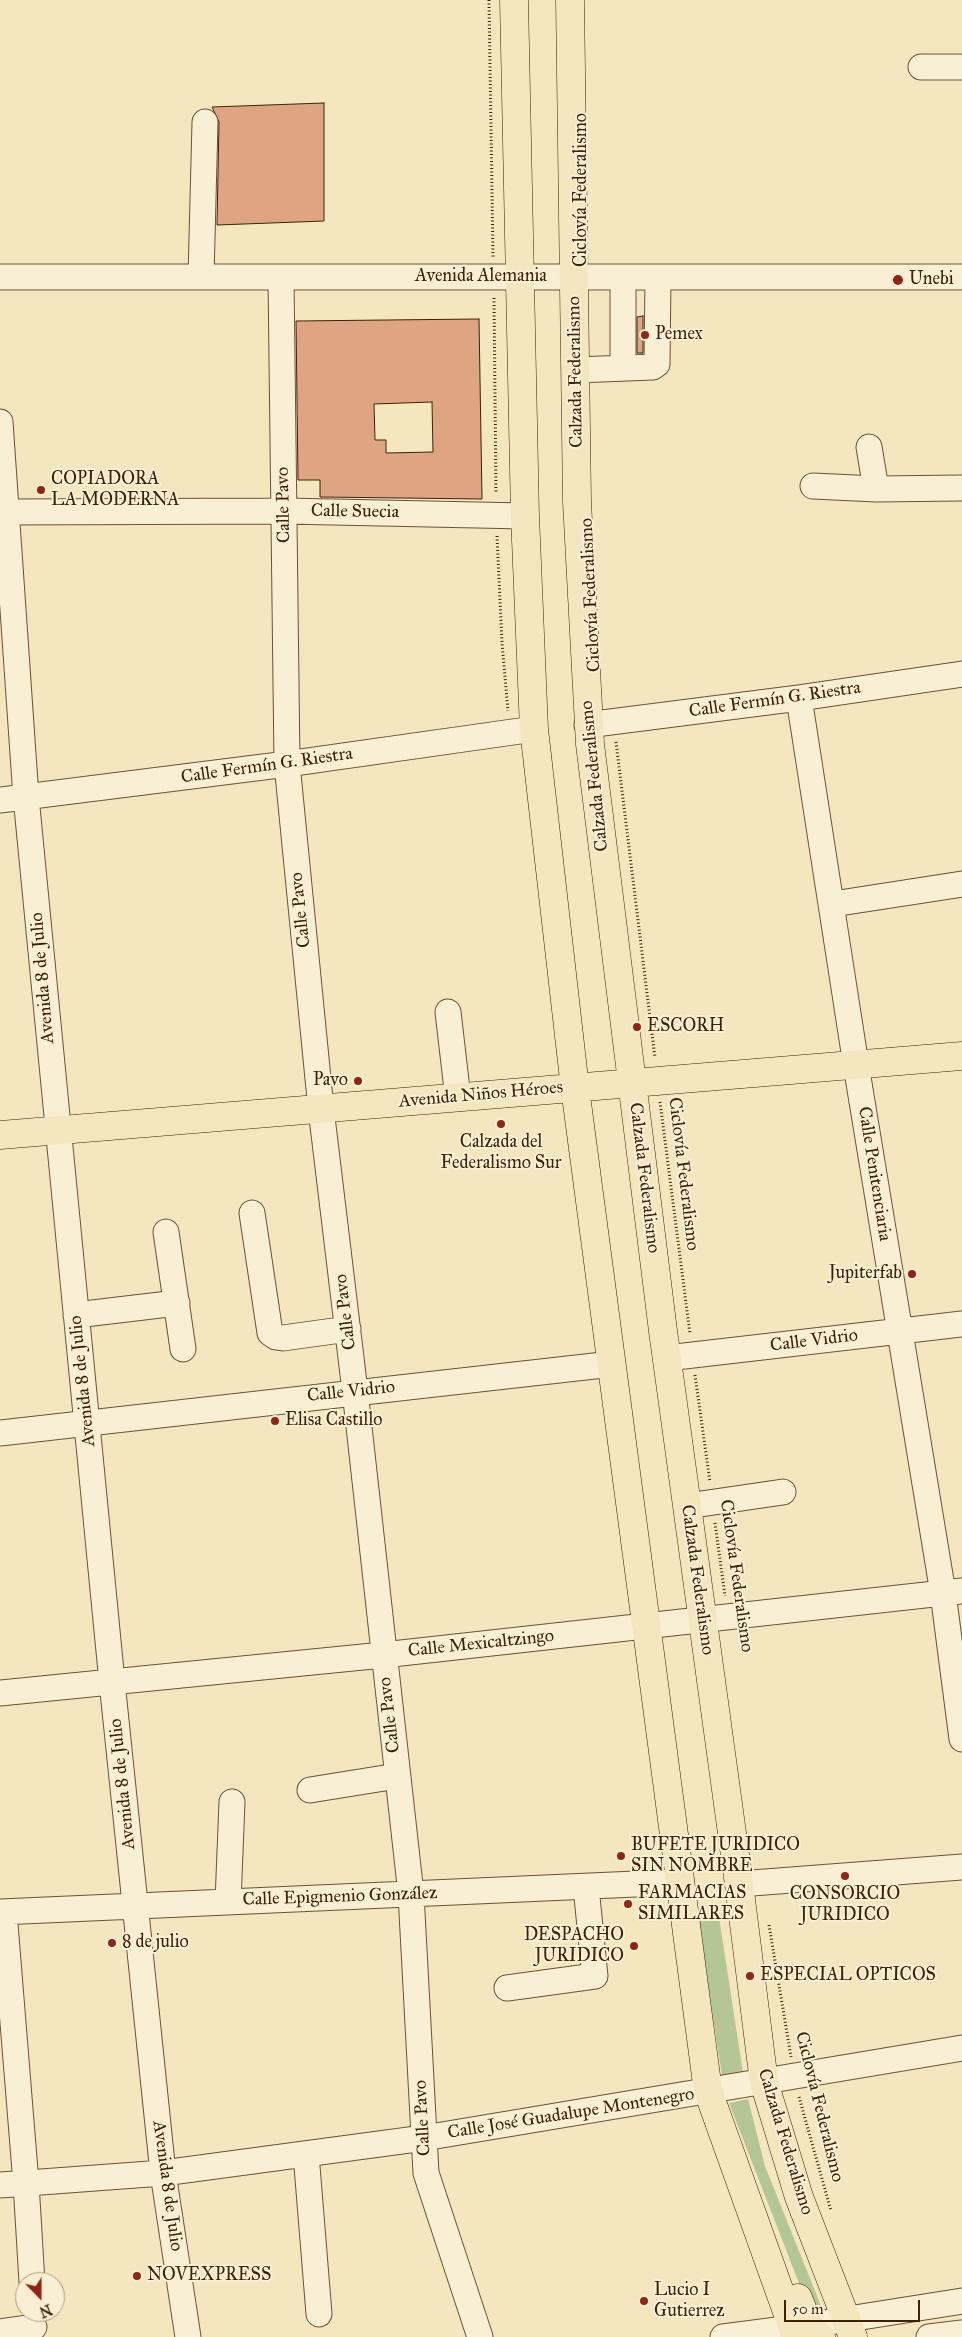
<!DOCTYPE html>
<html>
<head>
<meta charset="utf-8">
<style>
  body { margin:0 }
  #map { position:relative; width:962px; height:2337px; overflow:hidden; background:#f4e6be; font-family:"IM FELL Great Primer",serif }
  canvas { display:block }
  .north { position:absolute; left:15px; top:2272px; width:50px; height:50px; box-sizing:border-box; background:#f8efd5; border:1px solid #ad9d83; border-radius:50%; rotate:158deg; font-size:14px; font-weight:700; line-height:20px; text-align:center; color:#3c2207 }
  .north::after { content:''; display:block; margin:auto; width:18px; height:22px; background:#8f2418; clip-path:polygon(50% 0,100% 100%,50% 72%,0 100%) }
  .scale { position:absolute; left:784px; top:2300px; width:136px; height:22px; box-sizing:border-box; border:2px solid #3c2207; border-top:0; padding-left:6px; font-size:15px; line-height:18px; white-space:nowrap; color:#3c2207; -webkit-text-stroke:4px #f8efd5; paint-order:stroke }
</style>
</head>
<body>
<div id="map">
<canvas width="962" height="2337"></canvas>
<div class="north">N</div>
<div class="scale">50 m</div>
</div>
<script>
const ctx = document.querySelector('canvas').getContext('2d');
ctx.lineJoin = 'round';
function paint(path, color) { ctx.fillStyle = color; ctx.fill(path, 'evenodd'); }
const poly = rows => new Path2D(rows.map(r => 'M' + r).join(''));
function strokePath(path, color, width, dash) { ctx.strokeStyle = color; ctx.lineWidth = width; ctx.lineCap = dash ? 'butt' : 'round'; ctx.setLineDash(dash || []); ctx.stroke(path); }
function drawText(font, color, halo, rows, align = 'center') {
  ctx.font = font + ' "IM FELL Great Primer",serif'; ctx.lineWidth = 4; ctx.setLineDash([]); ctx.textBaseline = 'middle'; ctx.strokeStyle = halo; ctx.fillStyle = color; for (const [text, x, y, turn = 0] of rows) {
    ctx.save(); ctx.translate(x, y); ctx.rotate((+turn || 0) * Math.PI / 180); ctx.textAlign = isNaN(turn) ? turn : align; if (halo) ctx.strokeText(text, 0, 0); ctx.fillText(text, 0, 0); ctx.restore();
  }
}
const green = poly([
  [719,1917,744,2079,723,2082,698,1920],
  [748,2099,765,2166,825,2316,813,2319,729,2103]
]);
const building = poly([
  [324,103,324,221,217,225,219,122,212,107,324,103],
  [643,316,643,353,637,353,637,317,643,316],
  [479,319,482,499,320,497,320,480,298,480,296,321,479,319],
  [432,402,433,452,386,453,386,440,375,440,374,404,432,402]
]);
const path = poly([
  [489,0,493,257],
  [494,298,496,494],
  [497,536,502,643,508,711],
  [616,742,655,1058],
  [660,1102,690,1334],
  [695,1375,710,1482],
  [715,1523,725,1596],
  [769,1925,791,2057],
  [799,2097,831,2211]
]);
const minor = poly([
  [921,67,962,67],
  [0,277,962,277],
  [201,277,205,122],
  [623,277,623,368],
  [281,278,287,764,321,1109,355,1391,411,1894,426,2173,480,2337],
  [576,370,653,367,657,364,658,277],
  [0,422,26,797,112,1682,163,2173,188,2337],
  [869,447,876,489],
  [813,486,876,489,962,488],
  [6,512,285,511,525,516],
  [799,698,856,1065,943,1593,962,1739],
  [587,725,799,698,962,674],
  [0,800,287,764,534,729],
  [833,904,962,884],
  [448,1012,458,1098],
  [252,1213,270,1333,276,1337,283,1338,348,1329],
  [166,1232,183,1349],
  [76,1315,177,1303],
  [667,1358,962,1324],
  [0,1433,612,1364],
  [687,1506,783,1492],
  [0,1693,383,1655,962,1591],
  [310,1790,397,1776],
  [739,1884,962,1867],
  [228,1902,232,1802],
  [0,1912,681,1882],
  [4,1912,26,2183,32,2282],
  [507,1988,595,1976,586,1887],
  [306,2154,319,2314],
  [0,2185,163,2173,424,2138,962,2048],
  [0,2332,34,2327],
  [723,2337,785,2329,962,2301],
  [929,2337,962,2333]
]);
const major = poly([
  [514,0,525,516,534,729,575,1088,708,2091,796,2337],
  [570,0,577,502,590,744,663,1331,739,1884,764,2082,799,2197,853,2337],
  [0,1135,962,1056],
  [798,2298,809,2326,821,2337]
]);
const markers = [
  [898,280,6,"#8f2418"],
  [645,335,5,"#8f2418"],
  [41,490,5,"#8f2418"],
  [637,1027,5,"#8f2418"],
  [358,1081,5,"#8f2418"],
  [501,1124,5,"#8f2418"],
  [912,1274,5,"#8f2418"],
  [275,1421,5,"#8f2418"],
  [621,1856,5,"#8f2418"],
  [845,1876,5,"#8f2418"],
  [628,1904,5,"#8f2418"],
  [112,1943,5,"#8f2418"],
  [634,1946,5,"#8f2418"],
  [750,1976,5,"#8f2418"],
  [137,2276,5,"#8f2418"],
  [644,2301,5,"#8f2418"]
];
const streetNames = [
  ["Ciclovía Federalismo",582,190,-90],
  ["Avenida Alemania",481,277],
  ["Calzada Federalismo",576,372,-91],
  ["Calle Pavo",284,505,-91],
  ["Calle Suecia",355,512,1],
  ["Ciclovía Federalismo",591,595,-93],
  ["Calle Fermín G. Riestra",775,700,-8],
  ["Calle Fermín G. Riestra",267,766,-8],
  ["Calzada Federalismo",595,776,-96],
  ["Calle Pavo",301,910,-96],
  ["Avenida 8 de Julio",43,978,-95],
  ["Avenida Niños Héroes",481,1095,-5],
  ["Ciclovía Federalismo",683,1174,83],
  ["Calle Penitenciaria",874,1174,81],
  ["Calzada Federalismo",644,1178,83],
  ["Calle Pavo",346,1312,-97],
  ["Calle Vidrio",814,1341,-7],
  ["Avenida 8 de Julio",83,1381,-96],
  ["Calle Vidrio",351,1392,-6],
  ["Ciclovía Federalismo",736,1576,82],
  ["Calzada Federalismo",697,1580,82],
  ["Calle Mexicaltzingo",481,1644,-6],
  ["Calle Pavo",390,1715,-97],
  ["Avenida 8 de Julio",123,1784,-96],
  ["Calle Epigmenio González",340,1897,-2],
  ["Ciclovía Federalismo",819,2107,76],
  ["Calle José Guadalupe Montenegro",571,2114,-9],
  ["Calle Pavo",423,2118,-93],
  ["Calzada Federalismo",785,2142,73],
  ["Avenida 8 de Julio",167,2186,82]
];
const poiNames = [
  ["Unebi",909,280],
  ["Pemex",655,335],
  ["COPIADORA",51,480],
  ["LA MODERNA",51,501],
  ["ESCORH",647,1027],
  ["Pavo",348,1081,"right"],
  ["Calzada del",501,1143,"center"],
  ["Federalismo Sur",501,1164,"center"],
  ["Jupiterfab",902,1274,"right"],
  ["Elisa Castillo",285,1421],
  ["BUFETE JURIDICO",631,1846],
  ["SIN NOMBRE",631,1867],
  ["FARMACIAS",638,1894],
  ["SIMILARES",638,1915],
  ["CONSORCIO",845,1895,"center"],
  ["JURIDICO",845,1916,"center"],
  ["DESPACHO",624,1936,"right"],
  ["JURIDICO",624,1957,"right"],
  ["8 de julio",122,1943],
  ["ESPECIAL OPTICOS",760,1976],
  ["NOVEXPRESS",147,2276],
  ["Lucio I",654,2291],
  ["Gutierrez",654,2312]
];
paint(green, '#b5c696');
paint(building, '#dfa583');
strokePath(building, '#3c2207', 1);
strokePath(minor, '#6a5335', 27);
strokePath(major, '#3c2207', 29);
strokePath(path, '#3c2207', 3, [1, 2.5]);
strokePath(minor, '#f8efd5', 25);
strokePath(major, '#f4e6be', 28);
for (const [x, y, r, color] of markers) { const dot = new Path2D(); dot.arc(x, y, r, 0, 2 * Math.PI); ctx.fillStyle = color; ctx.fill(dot); strokePath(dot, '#f8efd5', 2); }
drawText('18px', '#3c2207', '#f8efd5', streetNames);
drawText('18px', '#3c2207', '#f8efd5', poiNames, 'left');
</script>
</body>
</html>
